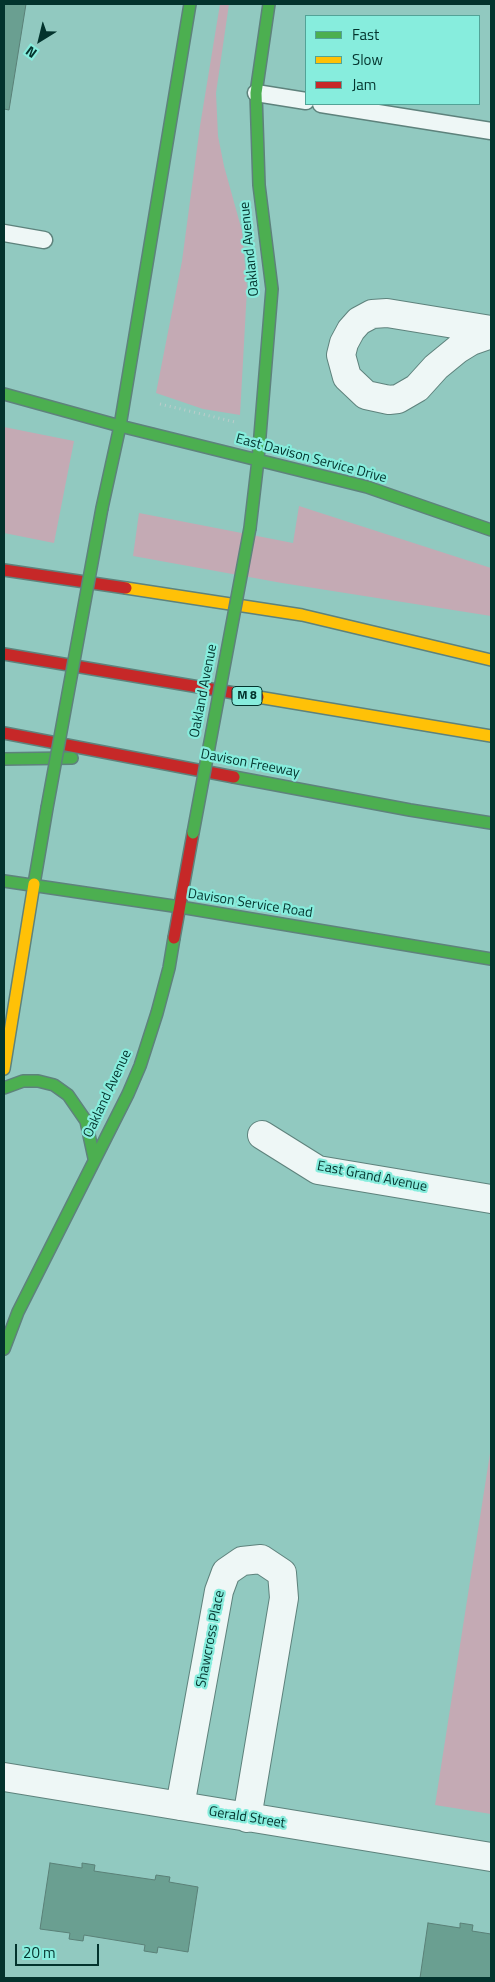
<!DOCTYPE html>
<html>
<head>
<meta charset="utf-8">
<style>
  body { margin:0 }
  #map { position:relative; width:495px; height:1982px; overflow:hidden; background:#91c9c0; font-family:"Titillium Web",sans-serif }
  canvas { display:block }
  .frame { position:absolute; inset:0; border:5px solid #03332d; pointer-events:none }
  .legend { position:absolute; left:305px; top:15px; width:175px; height:90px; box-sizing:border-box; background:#87eddd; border:1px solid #52a397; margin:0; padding:6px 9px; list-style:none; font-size:15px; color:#03332d }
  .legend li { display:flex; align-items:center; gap:10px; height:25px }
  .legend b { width:25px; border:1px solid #52a397 }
  .north { position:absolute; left:15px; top:15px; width:50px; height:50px; -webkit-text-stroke:4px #87eddd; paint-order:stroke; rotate:216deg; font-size:14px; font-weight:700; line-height:20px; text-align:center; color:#03332d }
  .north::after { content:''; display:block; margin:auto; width:18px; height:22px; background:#03332d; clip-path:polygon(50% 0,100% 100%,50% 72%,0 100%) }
  .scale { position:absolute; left:15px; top:1944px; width:84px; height:22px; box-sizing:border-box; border:2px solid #03332d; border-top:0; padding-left:6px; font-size:15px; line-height:18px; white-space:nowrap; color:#03332d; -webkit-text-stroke:4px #87eddd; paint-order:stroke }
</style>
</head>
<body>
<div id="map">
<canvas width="495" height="1982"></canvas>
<div class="frame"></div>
<ul class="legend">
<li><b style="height:6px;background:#4caf50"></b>Fast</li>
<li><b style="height:6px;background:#ffc107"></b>Slow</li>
<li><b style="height:6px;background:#c62828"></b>Jam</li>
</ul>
<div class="north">N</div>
<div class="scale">20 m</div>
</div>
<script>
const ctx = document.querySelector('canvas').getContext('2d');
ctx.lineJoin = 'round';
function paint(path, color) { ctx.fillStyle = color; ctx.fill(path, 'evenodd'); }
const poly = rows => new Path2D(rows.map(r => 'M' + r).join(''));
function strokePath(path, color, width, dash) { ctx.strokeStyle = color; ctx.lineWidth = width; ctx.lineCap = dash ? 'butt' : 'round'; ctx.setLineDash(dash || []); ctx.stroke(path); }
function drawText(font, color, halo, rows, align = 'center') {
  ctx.font = font + ' "Titillium Web",sans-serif'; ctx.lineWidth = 4.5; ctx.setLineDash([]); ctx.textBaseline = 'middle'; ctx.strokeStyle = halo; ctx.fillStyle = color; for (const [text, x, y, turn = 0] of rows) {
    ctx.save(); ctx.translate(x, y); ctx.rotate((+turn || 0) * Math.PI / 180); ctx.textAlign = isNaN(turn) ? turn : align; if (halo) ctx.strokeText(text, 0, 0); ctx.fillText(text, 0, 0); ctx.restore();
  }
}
const green = poly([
  [220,4,229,4,216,93,218,136,224,166,242,231,247,289,240,415,203,409,156,393,182,261,200,126],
  [4,427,74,441,54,543,4,533],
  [299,506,491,568,491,616,282,583,133,556,139,513,293,543],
  [491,1447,491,1814,435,1805]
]);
const building = poly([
  [4,4,26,4,9,110,4,109,4,4],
  [50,1863,82,1868,82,1863,95,1865,94,1871,155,1880,156,1875,170,1877,169,1882,198,1887,188,1952,158,1947,157,1953,144,1951,145,1945,84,1935,83,1941,69,1939,70,1933,40,1929,50,1863],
  [428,1923,460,1928,460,1923,473,1925,472,1931,491,1934,491,1978,420,1978,428,1923]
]);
const path = poly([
  [160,404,235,422]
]);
const lane = poly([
  [256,93,306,101],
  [321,104,491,131],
  [4,233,44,240]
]);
const street = poly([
  [491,330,387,313,372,314,359,321,351,330,344,343,341,355,347,377,366,395,389,400,398,399,417,388,436,367,458,349,471,341,491,334],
  [262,1135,318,1170,491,1199],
  [4,1777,491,1857],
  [180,1806,219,1591,226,1572,242,1561,261,1559,282,1573,284,1598,247,1818]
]);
const fast = poly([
  [4,394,120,426,367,487,491,530],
  [102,508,120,426,190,4],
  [250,528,258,460,272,289,259,185,256,93,269,4],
  [4,759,72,758],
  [234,777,410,810,491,823],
  [4,881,180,907,491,959],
  [34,884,47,808],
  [4,1088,23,1081,38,1081,54,1085,68,1095,86,1121,94,1158],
  [4,1349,18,1312,128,1094,140,1066,157,1013,169,968,174,938]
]);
const slow = poly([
  [126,588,302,615,491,660],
  [258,697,491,736],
  [4,1069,34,884]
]);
const jam = poly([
  [4,570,126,588],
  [4,654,258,697],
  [4,733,234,777],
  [174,938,193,833]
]);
const fastBridge = poly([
  [47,808,102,508],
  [193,833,250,528]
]);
const shields = [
  [247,696,30]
];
const shieldNames = [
  ["M 8",247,696]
];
const streetNames = [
  ["Oakland Avenue",250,249,-96],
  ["East Davison Service Drive",311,459,15],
  ["Oakland Avenue",204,691,-79],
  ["Davison Freeway",250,764,11],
  ["Davison Service Road",250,904,9],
  ["Oakland Avenue",108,1094,-65],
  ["East Grand Avenue",372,1177,11],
  ["Shawcross Place",211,1639,-79],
  ["Gerald Street",247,1818,9]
];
paint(green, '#c4aab4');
paint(building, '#6a9f91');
strokePath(building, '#5a8077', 1);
strokePath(lane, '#5e827c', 19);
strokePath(street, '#5e827c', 30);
strokePath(fast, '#5e827c', 14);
strokePath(slow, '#5e827c', 14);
strokePath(jam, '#5e827c', 14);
strokePath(path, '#bccdcb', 3, [1, 4]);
strokePath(lane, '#eef7f6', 16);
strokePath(street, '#eef7f6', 28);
strokePath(fast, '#4caf50', 11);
strokePath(slow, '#ffc107', 11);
strokePath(jam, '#c62828', 11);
strokePath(fastBridge, '#5e827c', 14, []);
strokePath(fastBridge, '#4caf50', 11);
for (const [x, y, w] of shields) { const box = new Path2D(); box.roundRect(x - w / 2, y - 9.5, w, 19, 4); ctx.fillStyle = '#87eddd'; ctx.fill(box); strokePath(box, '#03332d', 1); }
drawText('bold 12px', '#03332d', null, shieldNames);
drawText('14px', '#03332d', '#87eddd', streetNames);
</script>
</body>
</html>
